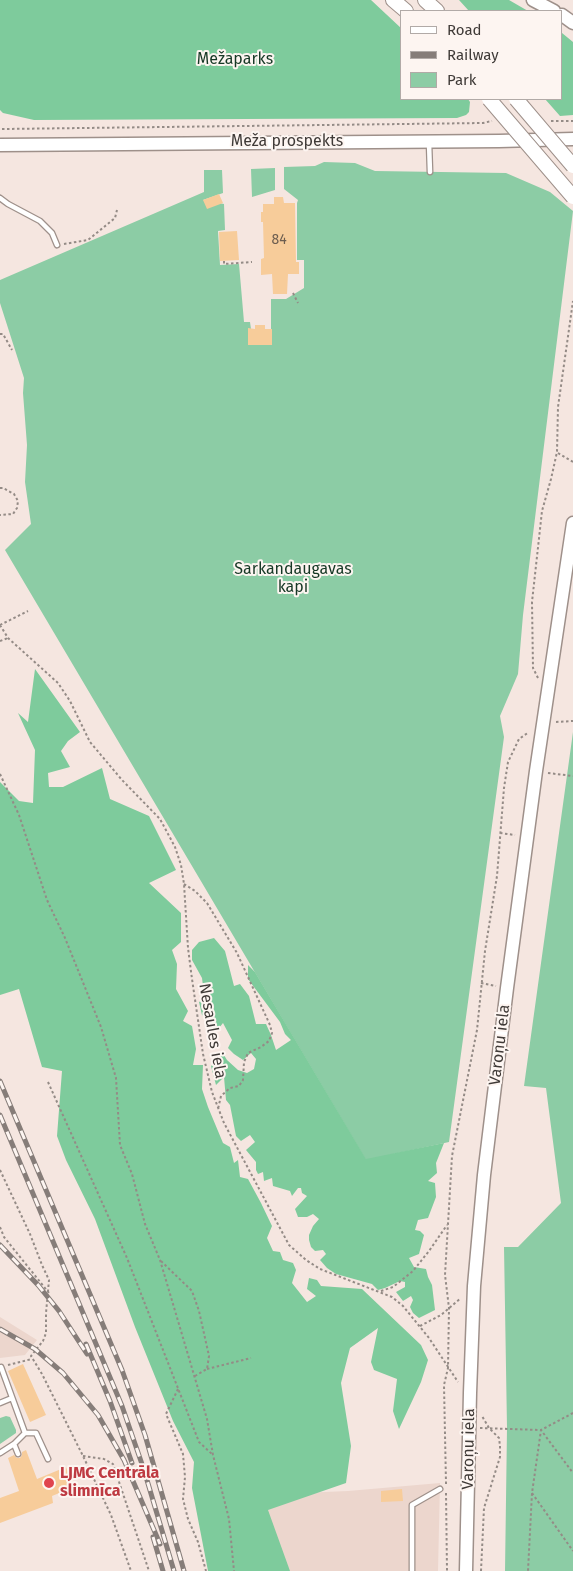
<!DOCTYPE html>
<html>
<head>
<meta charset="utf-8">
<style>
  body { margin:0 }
  #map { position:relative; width:573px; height:1571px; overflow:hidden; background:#f5e6e0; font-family:"Fira Sans",sans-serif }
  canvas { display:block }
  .legend { position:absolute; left:400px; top:10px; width:162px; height:90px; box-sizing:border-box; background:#fdf5f1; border:1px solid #b1aaa7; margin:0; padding:6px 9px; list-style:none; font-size:15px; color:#3f3a37 }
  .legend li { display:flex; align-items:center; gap:10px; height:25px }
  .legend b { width:25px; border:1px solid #b1aaa7 }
</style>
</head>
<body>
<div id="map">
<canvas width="573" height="1571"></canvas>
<ul class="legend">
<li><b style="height:6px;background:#fff"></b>Road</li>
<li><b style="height:6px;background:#867d79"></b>Railway</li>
<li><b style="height:14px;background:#8ccca5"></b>Park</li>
</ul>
</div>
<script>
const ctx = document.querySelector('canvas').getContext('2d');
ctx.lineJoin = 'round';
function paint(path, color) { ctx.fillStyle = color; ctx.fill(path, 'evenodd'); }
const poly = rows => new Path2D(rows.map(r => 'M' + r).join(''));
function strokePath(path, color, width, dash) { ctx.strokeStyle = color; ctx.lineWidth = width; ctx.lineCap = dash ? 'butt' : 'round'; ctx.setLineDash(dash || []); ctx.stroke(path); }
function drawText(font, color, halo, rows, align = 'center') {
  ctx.font = font + ' "Fira Sans",sans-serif'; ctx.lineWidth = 4; ctx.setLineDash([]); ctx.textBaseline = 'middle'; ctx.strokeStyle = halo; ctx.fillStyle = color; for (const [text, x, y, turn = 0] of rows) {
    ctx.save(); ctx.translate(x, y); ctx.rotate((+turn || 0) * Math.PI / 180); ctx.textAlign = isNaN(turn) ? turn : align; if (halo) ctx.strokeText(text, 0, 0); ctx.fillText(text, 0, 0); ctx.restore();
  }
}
const built = poly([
  [0,1317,37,1340,25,1355,0,1358],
  [440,1483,438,1571,240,1571,229,1496,348,1491]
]);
const green = poly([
  [324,162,355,163,375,171,506,173,550,192,573,211,523,615,518,674,500,716,504,737,449,1142,366,1160,5,550,31,524,25,482,27,445,23,393,24,378,0,303,0,280,204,192,204,170,222,170,223,193,203,200,224,204,225,230,218,231,220,265,239,264,244,322,250,322,251,329,248,329,248,344,271,345,271,299,286,299,304,288,304,260,297,260,297,203,298,200,284,189,284,167,315,166],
  [275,168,275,190,252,197,251,169],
  [573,732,573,1571,505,1571,507,1428,504,1247,518,1247,561,1203,546,1088,524,1086],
  [6,1416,10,1417,16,1430,16,1433,0,1444,0,1418]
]);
const forest = poly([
  [0,0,371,0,402,29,402,99,468,99,470,102,469,112,466,115,457,118,34,120,3,113,0,110],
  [459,0,509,0,528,11,469,11],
  [562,33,573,42,573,115,560,116,545,99,562,99],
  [35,669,80,732,68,741,61,751,70,767,48,773,49,787,63,787,102,768,110,799,149,816,176,870,149,883,181,913,181,942,172,950,177,964,176,989,188,1011,183,1021,192,1026,196,1049,193,1065,203,1065,202,1089,208,1107,223,1143,230,1147,234,1163,238,1160,240,1177,248,1179,261,1203,272,1226,267,1238,273,1251,280,1252,283,1260,293,1263,296,1270,292,1283,307,1302,316,1296,307,1289,309,1278,317,1280,321,1286,362,1289,421,1345,428,1360,421,1382,399,1429,393,1411,397,1379,374,1370,371,1362,378,1328,350,1348,341,1383,351,1446,346,1483,268,1510,290,1571,208,1571,192,1488,194,1462,173,1421,135,1327,95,1219,66,1160,57,1136,62,1071,42,1067,19,989,0,995,0,782,19,801,33,803,35,750,18,713,28,722],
  [214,938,225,951,234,986,240,984,249,996,256,1024,266,1024,271,1035,276,1050,291,1040,285,1034,280,1022,248,979,248,965,255,972,366,1159,444,1143,436,1163,437,1173,428,1181,435,1183,436,1197,428,1218,418,1220,415,1230,420,1231,424,1235,419,1254,409,1258,414,1267,426,1269,428,1277,432,1285,435,1310,419,1318,413,1313,410,1307,413,1300,411,1296,403,1301,396,1292,405,1287,405,1282,400,1281,385,1288,378,1290,372,1284,336,1274,327,1268,320,1260,326,1254,323,1250,315,1251,311,1247,309,1240,309,1235,313,1226,319,1219,313,1214,307,1217,298,1217,295,1209,307,1196,302,1193,301,1188,298,1188,292,1196,290,1191,273,1186,272,1178,264,1181,263,1172,258,1174,256,1170,256,1162,246,1150,255,1142,250,1135,241,1141,236,1136,230,1105,226,1100,224,1077,216,1085,211,1066,216,1062,222,1052,227,1060,238,1070,247,1073,254,1069,256,1059,251,1053,243,1060,234,1054,228,1048,232,1040,223,1023,219,1028,205,1016,202,1015,199,1002,205,999,209,987,203,986,202,978,192,960,192,950,199,942]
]);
const building = poly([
  [219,194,223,203,207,209,203,200],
  [274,197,283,197,284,203,295,203,296,262,299,262,299,274,288,274,287,294,273,294,272,274,261,275,261,259,264,258,263,222,261,222,261,212,263,212,263,204,274,204],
  [237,231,239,260,220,261,219,232],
  [255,325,265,325,265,329,272,329,272,345,248,345,248,328,255,329],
  [23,1364,46,1415,30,1422,8,1371],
  [26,1450,37,1479,66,1467,74,1487,52,1496,53,1503,0,1523,0,1498,19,1491,8,1458,14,1455,17,1458,20,1458,22,1455,22,1452],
  [402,1489,403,1501,381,1502,381,1491]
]);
const path = poly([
  [551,121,573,121],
  [2,129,483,123,492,121],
  [64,244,88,240,115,218,117,210],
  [224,261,224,264,252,262],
  [293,293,298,303],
  [0,334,3,334,12,350],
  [558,453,573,462],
  [0,488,3,488,14,494,18,501,17,508,13,514,0,515],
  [0,625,8,638,58,683,70,701,90,742,122,780,160,819,175,847,181,865,184,884,188,948,192,979,203,1054,212,1092,224,1123,289,1245,306,1260,320,1269,392,1297,403,1306,429,1338,458,1382],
  [0,625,28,611],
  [0,641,8,638],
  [538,678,533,668,532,602,542,511,551,479,557,452,558,407,573,301],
  [556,722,573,721],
  [548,773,573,776],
  [0,774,19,815,47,900,65,938,101,1027,116,1078,120,1145,132,1174,145,1224,160,1260,207,1419,213,1455,229,1519,234,1571],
  [500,833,515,835],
  [184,884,195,891,207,903,237,953,270,1025,272,1033,269,1041,261,1047,248,1053,244,1062,243,1080,239,1086,230,1088,221,1096,218,1109],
  [481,983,496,986],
  [48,1082,127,1258,199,1442,213,1455],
  [0,1170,30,1234,42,1265,49,1280,46,1313,46,1333,43,1341,31,1356,42,1374,83,1456,111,1515,131,1571],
  [0,1227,4,1237,49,1293],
  [161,1261,192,1291,199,1311,209,1356,207,1369,195,1376],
  [381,1291,393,1287,413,1271,429,1251,447,1225],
  [420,1326,441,1315,461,1298],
  [8,1365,32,1359],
  [207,1369,251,1358],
  [178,1389,166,1414,183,1454,185,1477,183,1499,188,1519,198,1542,206,1571],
  [573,1413,541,1430,573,1473],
  [480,1428,541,1430,532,1493,528,1571],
  [83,1456,104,1459,113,1464,149,1571],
  [446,1484,444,1385,448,1368,449,1308,445,1275,452,1156,477,1030,485,951,497,876,504,788,508,762,519,739,529,732],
  [446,1493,447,1571],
  [532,1493,573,1551],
  [481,1571,484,1508,500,1457,500,1446,499,1438,489,1428,482,1416]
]);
const lane = poly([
  [429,143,430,172],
  [0,198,8,204,40,221,52,233,57,245],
  [1,1367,25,1433],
  [0,1403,12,1398],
  [14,1444,18,1454],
  [0,1453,14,1444,25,1433,36,1433,48,1459],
  [412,1571,412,1505,440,1489]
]);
const secondary = poly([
  [533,0,554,11],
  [562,15,573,23],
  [0,145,499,141,573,139],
  [466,1571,470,1393,474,1286,484,1175,507,988,536,771,573,523]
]);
const primary = poly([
  [393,0,406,11],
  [425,0,437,11]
]);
const rail = poly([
  [0,1081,122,1370,145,1435,184,1571],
  [0,1115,122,1406,144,1470,174,1571],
  [0,1245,38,1285,59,1311,87,1354],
  [0,1329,35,1349,63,1373,98,1415,124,1460,160,1544],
  [86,1344,110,1401,132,1463],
  [153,1537,163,1571]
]);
const primaryBridge = poly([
  [489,99,573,197],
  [516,99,573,166]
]);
const markers = [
  [49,1483,6,"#e0444e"]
];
const numberNames = [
  ["84",279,240]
];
const parkNames = [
  ["Mežaparks",235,60],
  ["Sarkandaugavas",293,570],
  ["kapi",293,588]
];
const streetNames = [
  ["Meža prospekts",287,142],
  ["Nesaules iela",212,1031,80],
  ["Varoņu iela",500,1045,-83],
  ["Varoņu iela",469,1449,-89]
];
const healthNames = [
  ["LJMC Centrāla",60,1474],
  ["slimnīca",60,1492]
];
paint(built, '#ecd6cd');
paint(green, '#8ccca5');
paint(forest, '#7ecb9c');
paint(building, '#f7cc9a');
strokePath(lane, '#9e908a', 7);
strokePath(secondary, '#9e908a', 15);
strokePath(primary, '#9e908a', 16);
strokePath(path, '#948b86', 2, [2.5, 2.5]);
strokePath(lane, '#fff', 4.5);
strokePath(secondary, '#fff', 12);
strokePath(primary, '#fff', 14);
strokePath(rail, '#867d79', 5);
strokePath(rail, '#fdf5f1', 3, [9]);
strokePath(primaryBridge, '#9e908a', 16, []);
strokePath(primaryBridge, '#fff', 14);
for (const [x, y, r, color] of markers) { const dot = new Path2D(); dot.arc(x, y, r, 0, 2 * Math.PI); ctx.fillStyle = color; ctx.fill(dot); strokePath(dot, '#fdf5f1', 2); }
drawText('14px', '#6d5e50', null, numberNames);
drawText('16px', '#163825', '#fdf5f1', parkNames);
drawText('16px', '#3f3a37', '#fdf5f1', streetNames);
drawText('bold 16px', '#be3a42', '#fdf5f1', healthNames, 'left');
</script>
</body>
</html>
